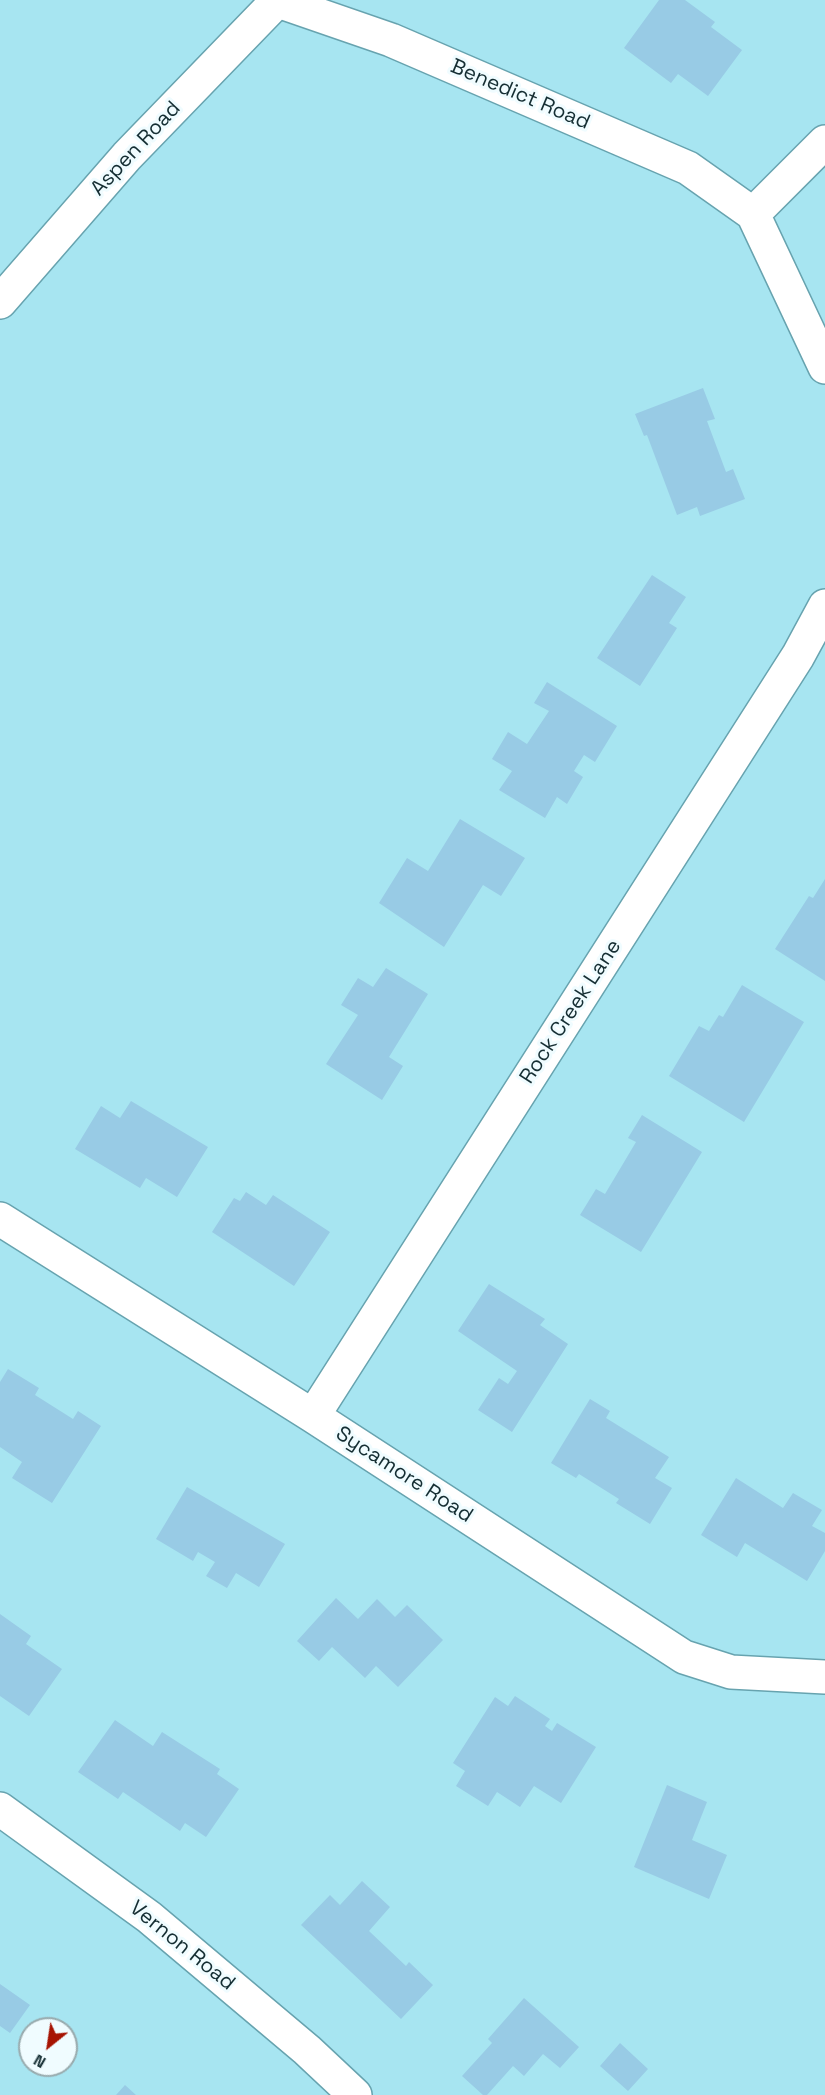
<!DOCTYPE html>
<html>
<head>
<meta charset="utf-8">
<style>
  body { margin:0 }
  #map { position:relative; width:825px; height:2095px; overflow:hidden; background:#a7e5f1; font-family:"Space Grotesk",sans-serif }
  canvas { display:block }
  .north { position:absolute; left:18px; top:2017px; width:60px; height:60px; box-sizing:border-box; background:#f0fcff; border:2px solid #98aaad; border-radius:50%; rotate:210deg; font-size:16px; font-weight:700; line-height:24px; text-align:center; color:#152e33 }
  .north::after { content:''; display:block; margin:auto; width:21px; height:27px; background:#a61403; clip-path:polygon(50% 0,100% 100%,50% 72%,0 100%) }
</style>
</head>
<body>
<div id="map">
<canvas width="825" height="2095"></canvas>
<div class="north">N</div>
</div>
<script>
const ctx = document.querySelector('canvas').getContext('2d');
ctx.lineJoin = 'round';
function paint(path, color) { ctx.fillStyle = color; ctx.fill(path, 'evenodd'); }
const poly = rows => new Path2D(rows.map(r => 'M' + r).join(''));
function strokePath(path, color, width, dash) { ctx.strokeStyle = color; ctx.lineWidth = width; ctx.lineCap = dash ? 'butt' : 'round'; ctx.setLineDash(dash || []); ctx.stroke(path); }
function drawText(font, color, halo, rows, align = 'center') {
  ctx.font = font + ' "Space Grotesk",sans-serif'; ctx.lineWidth = 6; ctx.setLineDash([]); ctx.textBaseline = 'middle'; ctx.strokeStyle = halo; ctx.fillStyle = color; for (const [text, x, y, turn = 0] of rows) {
    ctx.save(); ctx.translate(x, y); ctx.rotate((+turn || 0) * Math.PI / 180); ctx.textAlign = isNaN(turn) ? turn : align; if (halo) ctx.strokeText(text, 0, 0); ctx.fillText(text, 0, 0); ctx.restore();
  }
}
const building = poly([
  [659,0,685,0,715,22,711,27,742,50,708,96,678,74,671,83,624,48],
  [703,388,715,419,707,421,726,472,733,469,745,499,700,516,697,507,677,515,647,435,644,436,635,414],
  [652,575,686,597,669,623,677,628,640,686,597,658],
  [547,682,617,726,595,762,584,755,574,771,583,777,567,804,557,797,545,818,499,790,512,771,492,759,508,732,527,744,549,711,534,703],
  [460,819,525,858,501,896,483,885,444,947,379,903,407,858,428,871],
  [825,879,825,981,775,949,809,896,813,898],
  [386,968,428,994,389,1057,403,1066,382,1100,326,1064,358,1015,341,1005,358,978,373,987],
  [742,985,804,1022,744,1122,669,1076,699,1026,709,1031,719,1015,723,1017],
  [131,1101,208,1147,177,1197,146,1178,140,1188,75,1149,101,1106,120,1118],
  [642,1115,702,1152,641,1252,580,1215,596,1189,605,1194,636,1142,628,1138],
  [246,1192,266,1205,273,1195,330,1232,294,1286,212,1232,234,1198,240,1201],
  [489,1284,545,1319,540,1325,568,1344,512,1432,478,1410,499,1378,508,1384,517,1371,458,1331],
  [8,1369,39,1388,35,1395,73,1419,78,1411,101,1426,52,1503,12,1478,22,1462,0,1447,0,1382],
  [590,1399,610,1411,606,1418,669,1457,655,1478,672,1488,650,1524,616,1503,619,1499,579,1474,576,1478,551,1463],
  [736,1478,783,1508,793,1493,822,1510,812,1526,825,1533,825,1551,807,1581,745,1543,737,1557,701,1535],
  [187,1487,285,1544,259,1587,236,1573,227,1588,206,1576,215,1562,198,1552,193,1561,156,1539],
  [336,1598,358,1619,377,1599,395,1617,407,1605,443,1640,398,1687,376,1666,365,1678,332,1647,319,1661,297,1641],
  [0,1614,31,1636,26,1644,62,1669,29,1716,0,1696],
  [515,1696,550,1719,545,1726,552,1731,557,1723,596,1747,561,1803,534,1786,520,1807,497,1792,488,1806,456,1786,465,1771,453,1763,495,1697,508,1706],
  [115,1720,153,1746,162,1732,220,1769,217,1774,239,1789,206,1837,185,1823,180,1831,123,1792,118,1799,78,1772],
  [667,1785,707,1802,692,1840,727,1855,709,1899,634,1867],
  [362,1881,390,1907,369,1931,406,1966,409,1962,433,1985,401,2019,301,1925,330,1895,340,1905],
  [0,1984,30,2005,10,2033,0,2026],
  [524,1998,579,2047,560,2068,543,2054,524,2076,513,2066,487,2095,483,2095,462,2076,492,2043,488,2039],
  [620,2043,648,2069,628,2091,600,2066],
  [125,2085,136,2095,116,2095]
]);
const street = poly([
  [275,0,391,40,688,168,753,214,825,367],
  [753,214,825,142],
  [0,302,127,156,278,0],
  [0,1219,313,1416,684,1657,731,1672,825,1677],
  [313,1416,798,656,825,606],
  [0,1809,149,1917,307,2050,355,2095]
]);
const streetNames = [
  ["Benedict Road",520,95,23],
  ["Aspen Road",136,149,-47],
  ["Rock Creek Lane",571,1012,-57],
  ["Sycamore Road",404,1475,33],
  ["Vernon Road",182,1946,39]
];
paint(building, '#98cbe5');
strokePath(street, '#67a3af', 36);
strokePath(street, '#fff', 33);
drawText('21px', '#152e33', '#f0fcff', streetNames);
</script>
</body>
</html>
